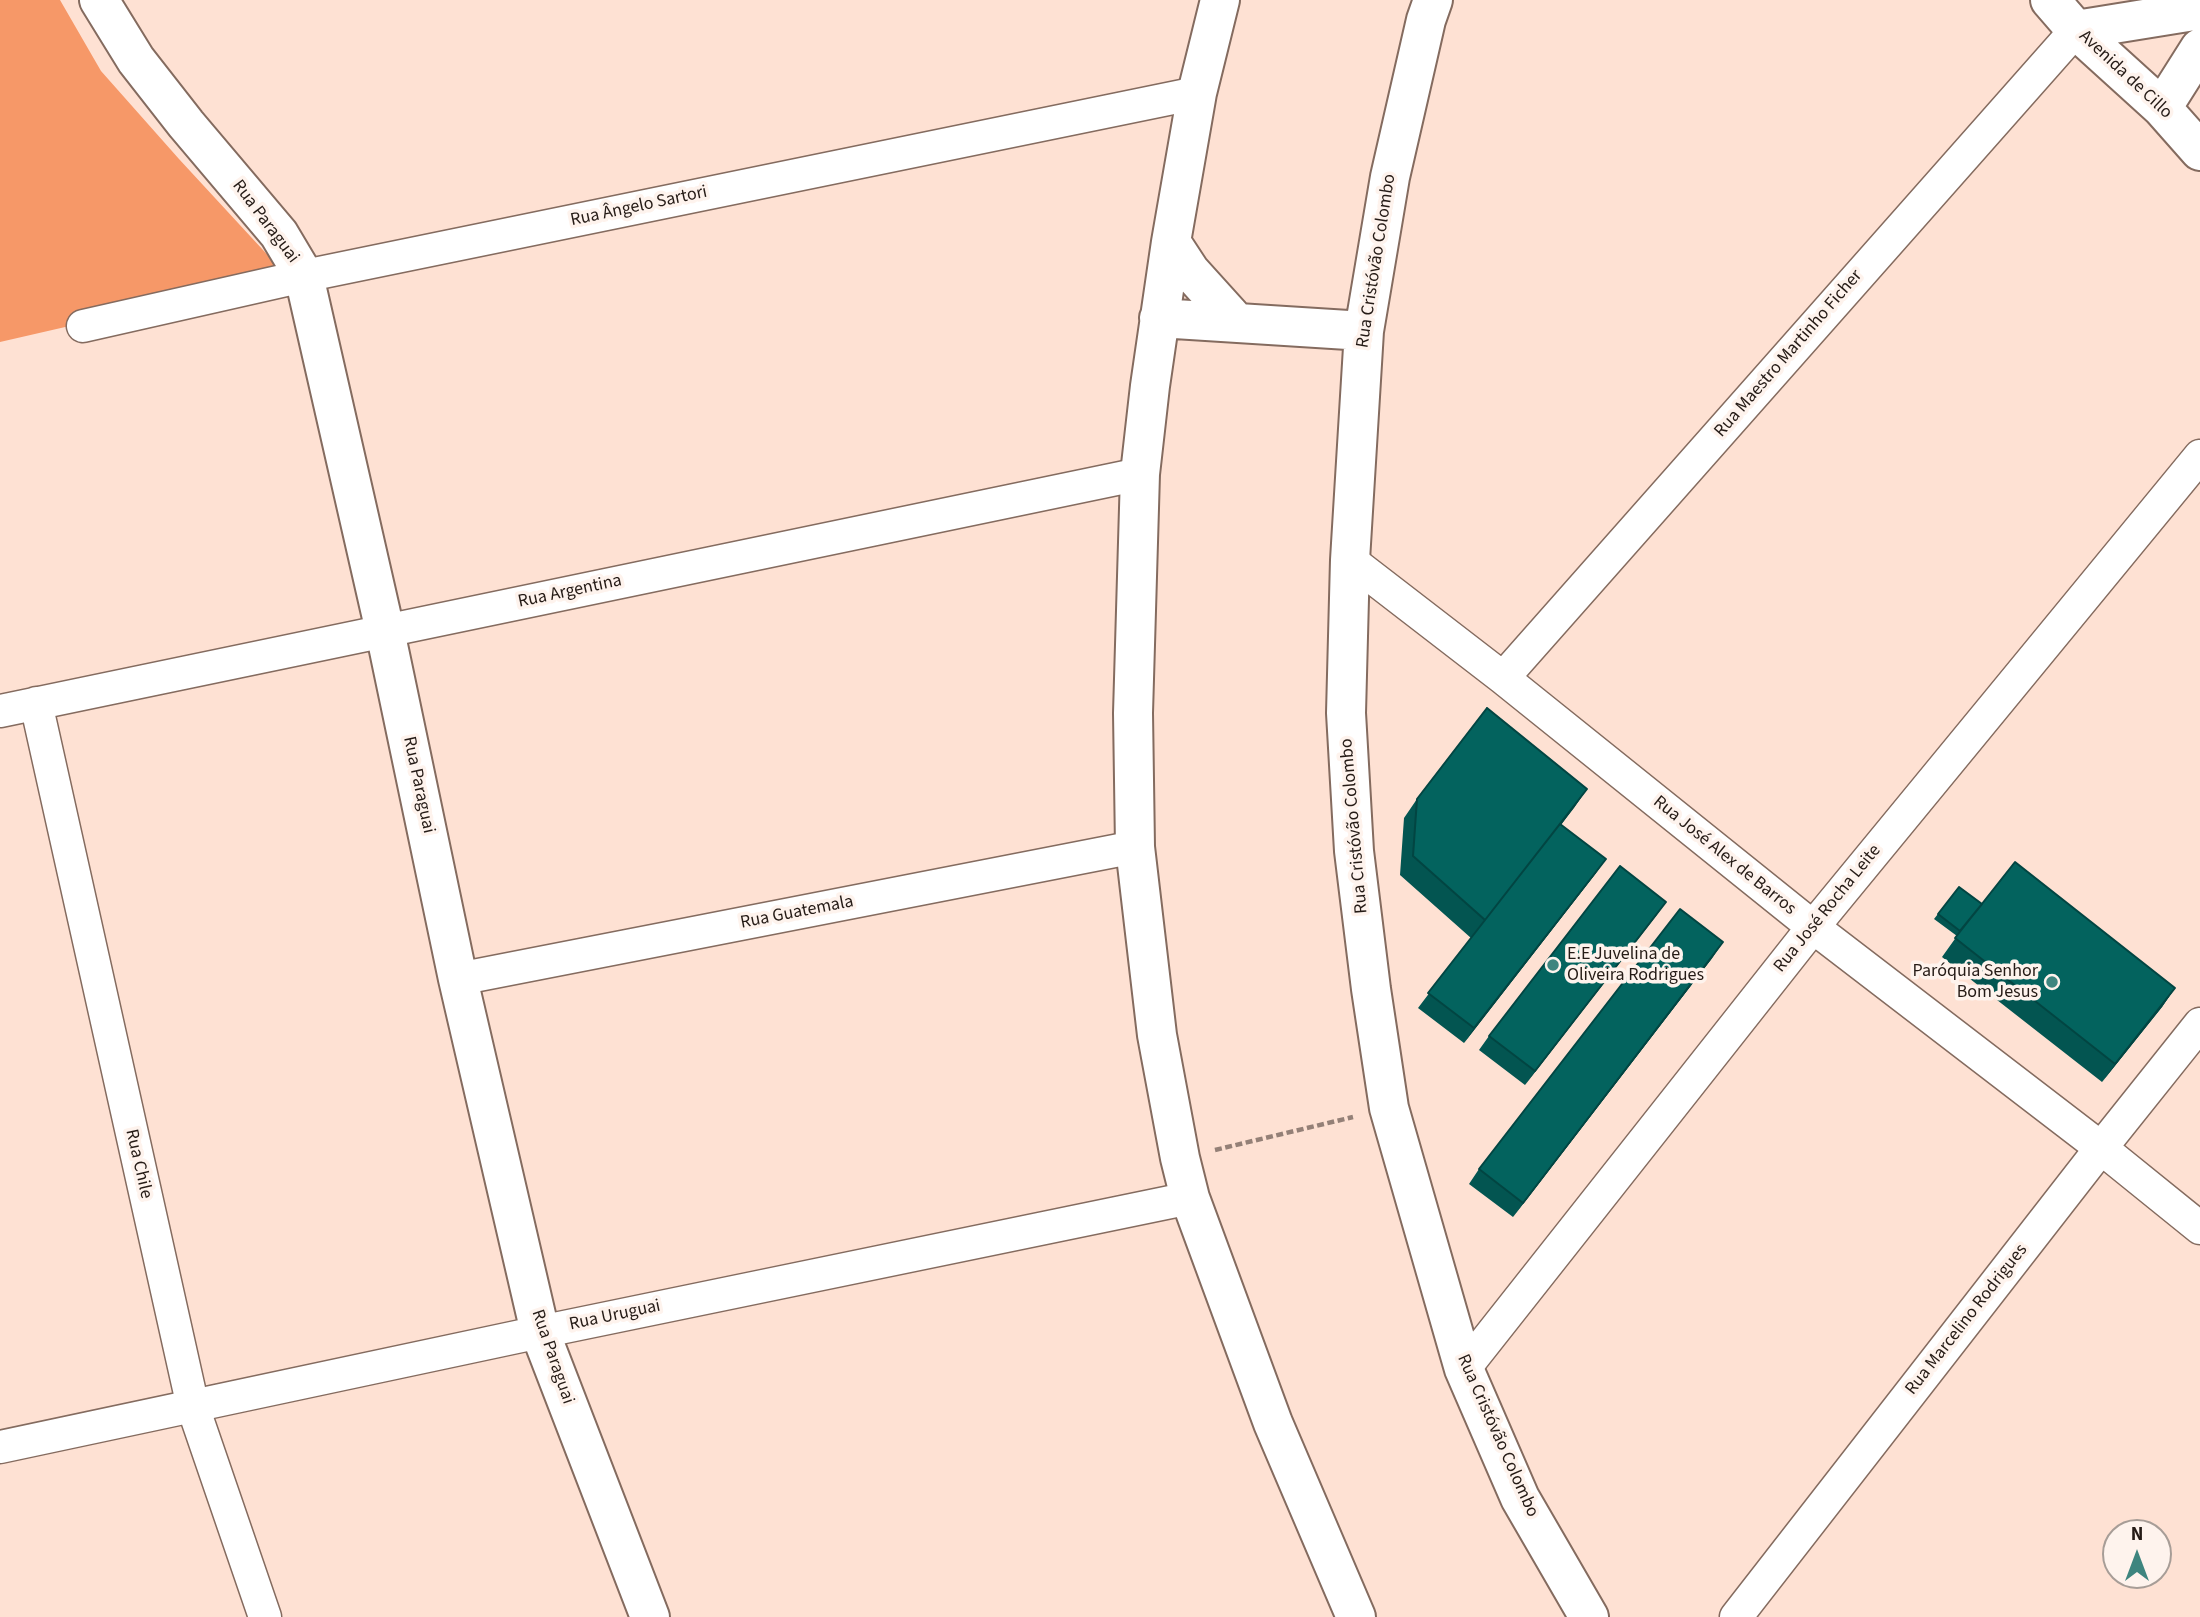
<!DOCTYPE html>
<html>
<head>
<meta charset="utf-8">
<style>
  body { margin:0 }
  #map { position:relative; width:2200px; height:1617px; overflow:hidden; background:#fee1d3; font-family:"Source Sans 3",sans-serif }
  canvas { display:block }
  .north { position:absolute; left:2102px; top:1519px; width:70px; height:70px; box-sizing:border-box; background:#fef3ed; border:2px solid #a79d97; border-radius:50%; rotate:0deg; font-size:19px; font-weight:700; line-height:28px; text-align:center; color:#251b16 }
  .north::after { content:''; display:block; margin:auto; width:24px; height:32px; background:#3e857f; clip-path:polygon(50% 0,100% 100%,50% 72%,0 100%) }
</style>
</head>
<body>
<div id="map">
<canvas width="2200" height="1617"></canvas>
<div class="north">N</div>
</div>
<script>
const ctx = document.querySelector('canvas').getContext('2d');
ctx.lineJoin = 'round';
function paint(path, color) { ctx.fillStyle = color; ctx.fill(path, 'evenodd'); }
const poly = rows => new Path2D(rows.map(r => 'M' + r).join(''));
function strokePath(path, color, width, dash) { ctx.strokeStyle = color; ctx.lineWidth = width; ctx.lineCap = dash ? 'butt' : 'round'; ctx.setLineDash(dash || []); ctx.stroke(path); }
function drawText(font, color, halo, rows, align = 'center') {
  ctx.font = font + ' "Source Sans 3",sans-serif'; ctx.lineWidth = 7; ctx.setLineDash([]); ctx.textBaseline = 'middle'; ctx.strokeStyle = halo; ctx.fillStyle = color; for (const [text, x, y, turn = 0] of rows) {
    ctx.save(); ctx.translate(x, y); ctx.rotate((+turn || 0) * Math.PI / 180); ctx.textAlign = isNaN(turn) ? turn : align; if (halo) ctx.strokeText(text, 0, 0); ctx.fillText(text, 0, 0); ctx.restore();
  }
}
const forest = poly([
  [0,0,60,0,101,71,179,159,287,276,0,342]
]);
const path = poly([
  [1215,1150,1353,1117]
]);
const street = poly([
  [83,326,304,276,1197,93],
  [1350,560,1503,678,1813,927,2101,1148,2200,1228],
  [1503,678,2076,30],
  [36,703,193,1407,265,1617],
  [0,711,1140,474],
  [458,979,1135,847],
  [1464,1369,1813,927,2200,456],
  [0,1447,540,1332,1190,1198],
  [1736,1617,2101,1148,2200,1024]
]);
const secondary = poly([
  [99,0,136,60,186,124,279,234,304,276,385,631,458,979,540,1332,650,1617],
  [1220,0,1197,93,1171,242,1150,386,1140,474,1133,713,1135,847,1157,1035,1180,1158,1190,1198,1273,1423,1356,1617],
  [1433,0,1426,20,1390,177,1364,331,1350,560,1346,713,1354,851,1371,989,1389,1108,1464,1369,1520,1498,1589,1617],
  [2050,0,2076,30,2162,108,2200,151],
  [2076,30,2200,10],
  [2162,108,2200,48],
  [1171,242,1190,271,1237,323],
  [1159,318,1364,331]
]);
const wall = poly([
  [1587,789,1561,825,1596,873,1464,1043,1418,1008,1471,938,1400,875,1404,818,1417,799],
  [1959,887,1982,904,2175,988,2162,1007,2102,1082,1942,957,1957,936,1934,919],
  [1666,902,1525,1085,1479,1050,1489,1036],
  [1713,957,1513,1217,1469,1184,1479,1169]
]);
const shadedWall = poly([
  [1587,789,1574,808,1472,939],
  [1606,859,1596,873,1464,1043,1474,1028],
  [1666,902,1656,916,1525,1085,1535,1071],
  [1723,942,1713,957,1513,1217,1523,1203],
  [2175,988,2162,1007,2102,1082,2115,1064]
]);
const building = poly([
  [1487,708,1587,789,1485,920,1413,856,1417,799,1487,708],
  [1560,824,1606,859,1474,1028,1428,993,1560,824],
  [2015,862,2175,988,2115,1064,1955,938,2015,862],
  [1620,866,1666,902,1535,1071,1489,1036,1620,866],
  [1959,887,1982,904,1960,931,1938,914,1959,887],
  [1680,909,1723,942,1523,1203,1479,1169,1680,909]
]);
const markers = [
  [1553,965,7,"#3e857f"],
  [2052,982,7,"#3e857f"]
];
const streetNames = [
  ["Avenida de Cillo",2125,75,43],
  ["Rua Ângelo Sartori",639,207,-12],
  ["Rua Paraguai",265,222,53],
  ["Rua Cristóvão Colombo",1377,261,-81],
  ["Rua Maestro Martinho Ficher",1789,354,-49],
  ["Rua Argentina",570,592,-12],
  ["Rua Paraguai",418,785,78],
  ["Rua Cristóvão Colombo",1355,826,-95],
  ["Rua José Alex de Barros",1724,856,39],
  ["Rua José Rocha Leite",1828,909,-51],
  ["Rua Guatemala",797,913,-11],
  ["Rua Chile",138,1164,77],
  ["Rua Uruguai",615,1316,-12],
  ["Rua Marcelino Rodrigues",1967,1320,-52],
  ["Rua Paraguai",552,1357,71],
  ["Rua Cristóvão Colombo",1497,1436,66]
];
const poiNames = [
  ["E.E Juvelina de",1567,955],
  ["Oliveira Rodrigues",1567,976],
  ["Paróquia Senhor",2038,972,"right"],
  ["Bom Jesus",2038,993,"right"]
];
paint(forest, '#f69868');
strokePath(street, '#846b5f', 35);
strokePath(secondary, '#846b5f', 42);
strokePath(path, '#948077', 4.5, [7, 3.5]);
strokePath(street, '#fff', 32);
strokePath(secondary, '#fff', 38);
paint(wall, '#035551');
paint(shadedWall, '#024542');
paint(building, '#03635e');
strokePath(building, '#024542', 2);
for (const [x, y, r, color] of markers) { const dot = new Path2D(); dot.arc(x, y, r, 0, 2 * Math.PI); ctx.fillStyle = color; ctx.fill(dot); strokePath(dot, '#fef3ed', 2.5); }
drawText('18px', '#251b16', '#fef3ed', streetNames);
drawText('18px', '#251b16', '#fef3ed', poiNames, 'left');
</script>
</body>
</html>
